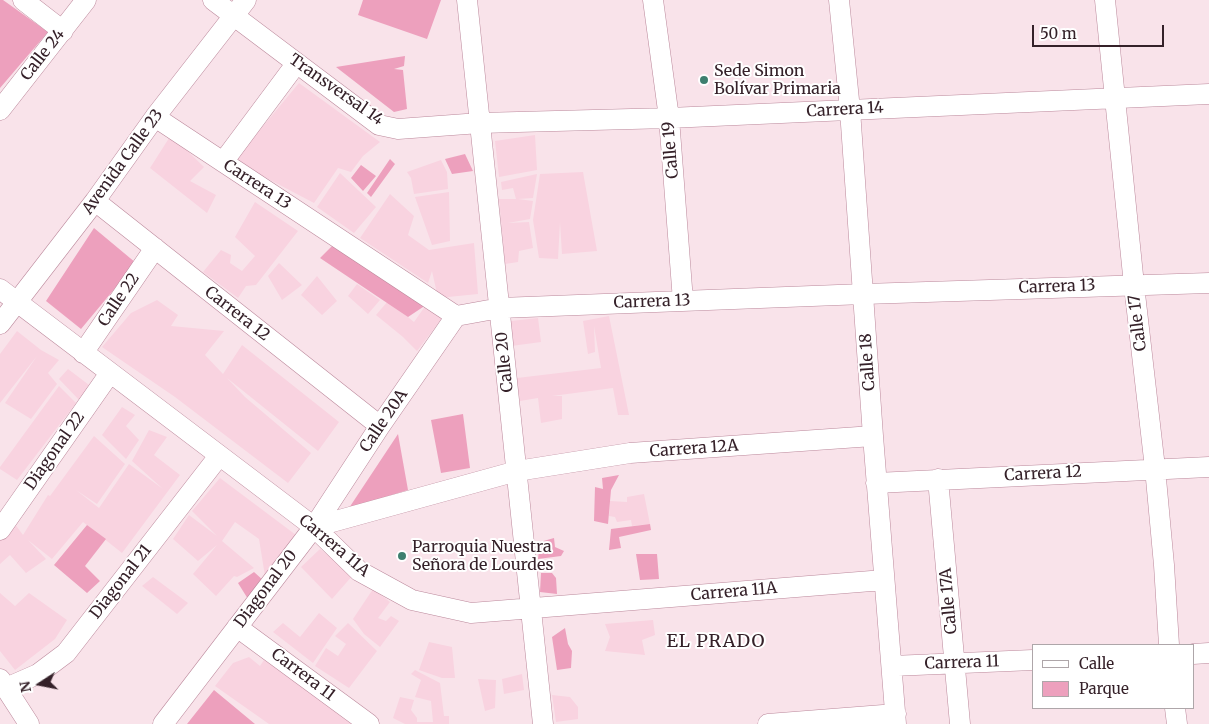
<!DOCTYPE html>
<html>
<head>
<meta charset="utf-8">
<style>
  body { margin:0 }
  #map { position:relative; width:1209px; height:724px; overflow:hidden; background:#f9e3ea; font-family:Merriweather,serif }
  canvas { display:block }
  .legend { position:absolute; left:1032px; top:644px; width:162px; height:65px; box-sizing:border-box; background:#fff; border:1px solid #aea6a9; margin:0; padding:6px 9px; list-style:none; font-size:15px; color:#352129 }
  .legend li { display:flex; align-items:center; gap:10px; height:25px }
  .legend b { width:25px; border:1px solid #aea6a9 }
  .north { position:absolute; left:15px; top:659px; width:50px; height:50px; -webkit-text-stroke:4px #fff; paint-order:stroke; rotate:259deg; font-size:14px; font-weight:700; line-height:20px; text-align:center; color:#352129 }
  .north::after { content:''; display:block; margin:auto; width:18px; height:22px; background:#352129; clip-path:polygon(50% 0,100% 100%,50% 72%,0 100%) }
  .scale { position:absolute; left:1032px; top:25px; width:132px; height:22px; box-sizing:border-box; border:2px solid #352129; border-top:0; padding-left:6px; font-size:15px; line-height:18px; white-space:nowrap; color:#352129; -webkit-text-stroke:4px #fff; paint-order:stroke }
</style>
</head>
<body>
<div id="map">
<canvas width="1209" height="724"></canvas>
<ul class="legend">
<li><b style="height:6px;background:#fff"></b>Calle</li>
<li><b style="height:14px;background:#eda0bd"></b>Parque</li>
</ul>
<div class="north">N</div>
<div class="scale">50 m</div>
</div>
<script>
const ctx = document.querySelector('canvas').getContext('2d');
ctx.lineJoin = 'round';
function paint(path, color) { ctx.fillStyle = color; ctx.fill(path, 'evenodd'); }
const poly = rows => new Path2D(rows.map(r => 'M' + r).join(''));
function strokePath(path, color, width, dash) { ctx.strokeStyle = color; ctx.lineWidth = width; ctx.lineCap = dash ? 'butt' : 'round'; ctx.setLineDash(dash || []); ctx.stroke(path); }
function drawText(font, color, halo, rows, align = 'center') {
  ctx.font = font + ' Merriweather,serif'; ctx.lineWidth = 4; ctx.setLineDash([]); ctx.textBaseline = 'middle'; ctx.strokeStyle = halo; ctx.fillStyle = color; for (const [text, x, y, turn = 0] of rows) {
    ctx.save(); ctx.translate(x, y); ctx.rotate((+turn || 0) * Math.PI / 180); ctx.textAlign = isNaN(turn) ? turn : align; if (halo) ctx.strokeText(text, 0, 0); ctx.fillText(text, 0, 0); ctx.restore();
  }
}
const built = poly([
  [299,83,380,142,363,156,351,172,338,168,314,203,234,161],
  [171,135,204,167,190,181,216,195,207,213,150,168],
  [535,135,537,170,499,177,495,141],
  [441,160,447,172,448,189,414,194,411,178,407,172],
  [583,172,597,251,562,254,560,222,558,259,539,258,533,220,540,174],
  [340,173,376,207,354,233,317,207],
  [537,174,533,198,518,199,533,201,530,219,508,223,529,222,533,248,519,251,518,262,505,264,499,199,516,199,513,188,502,190,501,182],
  [449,192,450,241,432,245,415,197],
  [390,194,414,216,408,235,429,250,474,243,478,294,438,298,432,271,428,283,360,238],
  [255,202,298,231,256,285,246,286,238,298,203,272,221,250,231,255,230,263,242,271,255,256,235,237],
  [279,263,302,285,282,300,268,276],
  [317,276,337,301,322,315,301,295],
  [357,284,380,300,368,314,348,296],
  [157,300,178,315,171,326,224,331,205,355,223,374,242,345,339,422,318,451,227,378,245,397,311,453,288,483,175,397,102,347,131,313],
  [388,301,414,322,426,305,443,317,417,351,403,337,376,315],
  [609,316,629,415,618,415,613,388,552,396,562,396,562,419,541,423,538,398,520,401,517,378,601,368,594,326,595,352,588,354,583,321],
  [538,318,541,342,511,346,511,321],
  [17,331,41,350,59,360,48,373,57,384,31,419,5,403,37,356,0,403,0,354],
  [68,369,93,388,81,402,59,379],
  [59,386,76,403,17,480,0,469,0,467],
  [122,407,135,415,126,426,139,440,126,459,102,435],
  [149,430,167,437,154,455,180,475,122,553,83,522,52,559,28,540,46,559,26,573,10,555,0,564,0,528,9,516,23,535,48,495,50,496,94,436,125,464,97,504,76,490,99,508,129,464,163,489,132,461],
  [220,478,296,535,265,576,259,539,235,522,222,541,254,568,237,577,234,576,216,596,193,574,217,545,198,561,173,539,189,515,217,536,192,511],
  [644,494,650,524,632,526,631,520,617,522,615,517,609,516,610,501,627,502,627,497],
  [320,549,353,575,332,599,301,567],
  [153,577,188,603,177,614,142,586],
  [373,589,390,602,378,618,386,621,391,616,399,621,380,647,364,634,353,619],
  [0,593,15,606,29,593,67,620,55,639,15,670,0,651],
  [319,613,337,628,313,663,273,632,283,623,300,637],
  [653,620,655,635,642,640,645,655,605,651,610,637,605,624],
  [348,623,377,651,349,688,315,666,326,648,338,656,346,644,335,636],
  [429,642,452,647,455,678,442,678,419,670],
  [249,657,260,666,264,660,355,724,269,724,215,686,233,663],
  [415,670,440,683,444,716,449,716,449,724,405,724,393,718,400,697,414,700,411,710,417,718,417,722,433,722,431,701,415,697,421,680,411,674],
  [522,674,524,690,504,694,502,679],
  [478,679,496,680,495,708,485,711],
  [552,695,570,697,578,707,578,719,556,722]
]);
const green = poly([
  [0,0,3,0,48,32,0,88],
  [363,0,441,0,427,39,358,15],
  [405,56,404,66,394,69,403,70,407,109,394,112,336,67],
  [465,154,473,171,452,174,445,159],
  [390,159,395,164,371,197,367,193],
  [361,165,376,176,363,191,351,178],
  [94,228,136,263,81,329,46,301],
  [334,244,426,305,408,317,320,258],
  [463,414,470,468,441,473,431,420],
  [398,434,408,490,349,508],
  [619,475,611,490,608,524,594,521,595,487,603,489,602,478],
  [650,524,651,530,619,537,621,548,609,550,611,529],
  [87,525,106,539,85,566,100,581,87,593,54,565],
  [554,538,555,547,564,551,561,556,538,559,540,542],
  [636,554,657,554,659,579,640,580],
  [254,572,264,581,248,599,238,583],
  [541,573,552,573,556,578,557,594,540,592],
  [565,628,568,644,572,651,571,668,557,670,552,637],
  [214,690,255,724,187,724]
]);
const street = poly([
  [23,0,63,31],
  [213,0,379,125,398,129,480,123,669,118,1209,94],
  [467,0,543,724],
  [653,0,669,118,683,301],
  [839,0,850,110,873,436,896,724],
  [1105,0,1134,285,1155,468,1164,565,1169,645],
  [0,110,86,0],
  [155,117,456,316,500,308,864,294,1209,283],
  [223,162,296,64],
  [95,201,380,426],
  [0,289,314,527,359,571,412,600,471,613,884,580],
  [0,324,95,201,155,117,246,0],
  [83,353,155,248],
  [938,479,960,724],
  [876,483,1209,467],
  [314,527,517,471,630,453,873,436],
  [0,530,110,373],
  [237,627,369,724],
  [1193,654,1209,653],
  [892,666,1033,660],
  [0,679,29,724],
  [6,688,38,674,66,653,219,456],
  [1175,708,1177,724],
  [163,724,314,527,380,426,456,316],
  [768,724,896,714]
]);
const markers = [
  [704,80,5,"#3e7f6f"],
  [402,556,5,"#3e7f6f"]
];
const streetNames = [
  ["Calle 24",43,55,-52],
  ["Transversal 14",336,90,35],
  ["Carrera 14",845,110,-3],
  ["Calle 19",671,150,-95],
  ["Avenida Calle 23",123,162,-54],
  ["Carrera 13",257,185,33],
  ["Carrera 13",1057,287,-2],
  ["Calle 22",119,300,-56],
  ["Carrera 13",652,302,-2],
  ["Carrera 12",237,314,38],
  ["Calle 17",1138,323,-97],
  ["Calle 20",505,362,-96],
  ["Calle 18",868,362,-94],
  ["Calle 20A",384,421,-56],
  ["Carrera 12A",694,449,-4],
  ["Diagonal 22",55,451,-55],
  ["Carrera 12",1043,474,-3],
  ["Carrera 11A",334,546,40],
  ["Diagonal 21",121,582,-52],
  ["Diagonal 20",266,589,-53],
  ["Carrera 11A",734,592,-5],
  ["Calle 17A",949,601,-95],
  ["Carrera 11",962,663,-2],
  ["Carrera 11",303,675,37]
];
const poiNames = [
  ["Sede Simon",714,71],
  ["Bolívar Primaria",714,89],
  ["Parroquia Nuestra",412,547],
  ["Señora de Lourdes",412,565]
];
const neighbourhoodNames = [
  ["EL PRADO",716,642]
];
paint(built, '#f9d3e0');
paint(green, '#eda0bd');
strokePath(street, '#bb889b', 21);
strokePath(street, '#fff', 20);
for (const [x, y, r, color] of markers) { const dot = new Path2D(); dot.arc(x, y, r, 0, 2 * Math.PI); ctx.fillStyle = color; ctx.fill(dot); strokePath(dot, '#fff', 2); }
drawText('16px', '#352129', '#fff', streetNames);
drawText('16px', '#352129', '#fff', poiNames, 'left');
ctx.letterSpacing = '1px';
drawText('18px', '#352129', '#fff', neighbourhoodNames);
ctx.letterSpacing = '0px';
</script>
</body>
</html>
